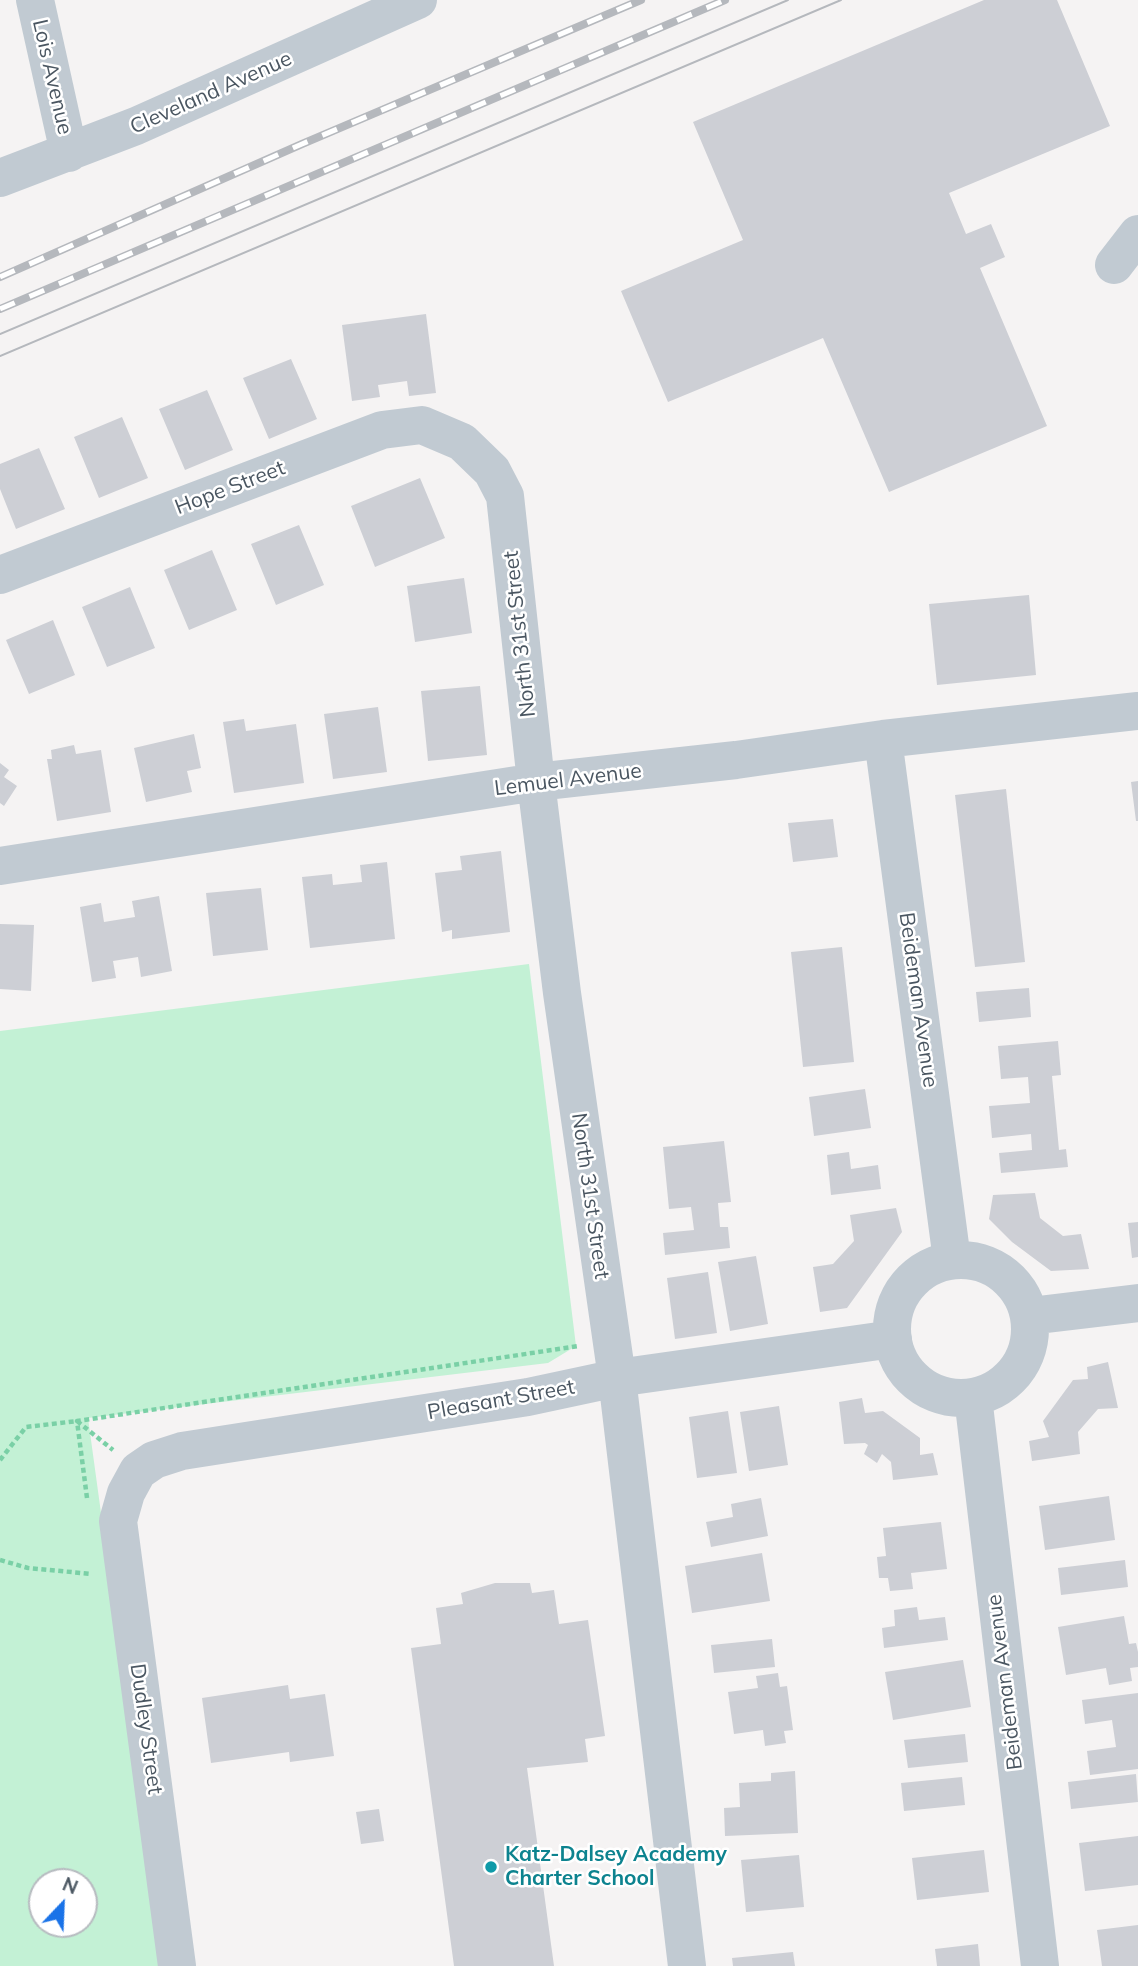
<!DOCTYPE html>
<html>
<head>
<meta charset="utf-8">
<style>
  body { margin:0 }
  #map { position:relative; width:1138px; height:1966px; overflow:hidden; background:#f5f3f3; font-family:Mulish,sans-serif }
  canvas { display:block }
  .north { position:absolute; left:28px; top:1868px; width:70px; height:70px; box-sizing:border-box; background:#fff; border:2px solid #b7bbc0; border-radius:50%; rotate:23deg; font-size:19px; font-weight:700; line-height:28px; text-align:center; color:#4a5661 }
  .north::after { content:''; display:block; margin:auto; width:24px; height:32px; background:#1a73e8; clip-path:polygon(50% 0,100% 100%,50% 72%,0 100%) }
</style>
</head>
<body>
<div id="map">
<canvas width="1138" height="1966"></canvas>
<div class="north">N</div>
</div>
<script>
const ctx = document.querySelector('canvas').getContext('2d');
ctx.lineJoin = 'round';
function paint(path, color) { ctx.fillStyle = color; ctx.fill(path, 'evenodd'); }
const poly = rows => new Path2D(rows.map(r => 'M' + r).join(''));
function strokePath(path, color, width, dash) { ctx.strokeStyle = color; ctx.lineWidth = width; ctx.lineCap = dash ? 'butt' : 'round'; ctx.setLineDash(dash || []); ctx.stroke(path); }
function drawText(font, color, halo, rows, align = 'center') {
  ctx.font = font + ' Mulish,sans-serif'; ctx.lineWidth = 5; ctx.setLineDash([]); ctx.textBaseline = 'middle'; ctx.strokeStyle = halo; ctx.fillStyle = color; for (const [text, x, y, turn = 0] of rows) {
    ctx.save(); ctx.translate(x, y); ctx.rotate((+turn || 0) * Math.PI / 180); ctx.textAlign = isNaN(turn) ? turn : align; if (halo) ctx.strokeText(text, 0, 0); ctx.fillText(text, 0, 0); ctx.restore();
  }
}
const green = poly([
  [529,964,576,1346,548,1363,88,1418,163,1966,0,1966,0,1031],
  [42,1882,84,1882,84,1924,42,1924]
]);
const building = poly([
  [984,0,1057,0,1110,126,949,193,966,234,991,224,1005,257,980,268,1047,426,889,492,823,338,668,402,621,291,743,240,693,122],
  [426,314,436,393,409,396,407,381,378,385,380,397,352,401,342,325],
  [291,359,317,419,269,439,243,378],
  [207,390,233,450,185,470,159,409],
  [122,417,148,478,99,498,74,437],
  [39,448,65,509,16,529,0,489,0,464],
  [420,478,445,538,375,567,351,506],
  [299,525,324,585,276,605,251,544],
  [212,550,237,610,189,630,164,570],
  [464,578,472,633,415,642,407,586],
  [130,587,155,648,107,667,82,607],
  [1029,595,1036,675,937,685,929,604],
  [53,620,75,675,29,694,6,640],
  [480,686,487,755,428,761,421,691],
  [378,707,387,772,333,779,324,714],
  [244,719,246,731,296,724,304,783,234,793,223,722],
  [194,734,201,768,187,771,192,792,146,802,134,748],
  [74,745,76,754,101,750,111,812,57,821,47,759,52,759,51,750],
  [0,763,9,770,4,777,17,786,4,806,0,803],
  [1138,781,1138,821,1136,821,1131,782],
  [1006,789,1025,962,975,967,955,795],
  [833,819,838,857,793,862,788,823],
  [501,851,510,932,452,939,452,930,442,932,435,873,462,870,460,856],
  [387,862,395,939,310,948,302,877,332,874,333,885,362,882,360,865],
  [261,888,268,950,213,956,206,893],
  [159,896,172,971,141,977,138,957,113,961,116,978,92,982,80,907,101,903,104,922,135,917,132,901],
  [0,924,34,925,31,991,0,989],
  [842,947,854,1062,803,1067,791,952],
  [1029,988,1031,1017,979,1022,976,992],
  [1058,1041,1061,1075,1052,1076,1059,1150,1066,1149,1068,1167,1001,1173,999,1153,1032,1150,1031,1134,992,1138,989,1106,1030,1103,1028,1077,1001,1079,998,1046],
  [865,1089,871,1128,814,1136,809,1097],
  [724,1141,731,1202,718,1203,720,1227,728,1227,730,1248,665,1255,663,1233,694,1230,691,1207,669,1209,663,1147],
  [849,1152,851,1169,878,1165,881,1189,831,1195,827,1155],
  [1035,1193,1040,1218,1063,1236,1081,1234,1089,1269,1051,1271,1012,1242,989,1219,993,1195],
  [896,1208,902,1232,847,1308,820,1312,813,1267,833,1264,854,1241,850,1215],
  [1138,1222,1138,1257,1132,1258,1128,1223],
  [756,1256,768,1324,730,1331,718,1262],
  [708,1272,717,1333,675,1339,667,1278],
  [1108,1362,1118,1408,1098,1409,1078,1432,1080,1454,1032,1461,1029,1441,1049,1437,1043,1421,1073,1380,1088,1379,1087,1367],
  [862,1398,865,1413,883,1411,920,1438,920,1455,933,1453,938,1475,893,1480,891,1462,882,1454,877,1463,864,1454,868,1445,865,1443,844,1444,839,1402],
  [779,1406,788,1465,749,1471,740,1412],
  [728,1411,737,1473,697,1478,689,1417],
  [1109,1496,1115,1540,1045,1550,1039,1506],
  [761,1498,768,1536,711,1547,706,1522,733,1517,731,1504],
  [941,1522,947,1569,911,1573,913,1589,890,1591,888,1578,879,1578,877,1557,886,1556,883,1528],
  [762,1553,770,1601,692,1613,685,1566],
  [1125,1560,1128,1587,1061,1595,1058,1568],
  [495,1583,530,1583,532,1593,554,1590,559,1624,588,1620,605,1736,585,1739,588,1762,527,1768,554,1966,454,1966,411,1648,441,1644,436,1608,463,1604,461,1593],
  [917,1607,919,1620,945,1617,948,1640,884,1648,882,1628,895,1626,894,1610],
  [1124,1616,1129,1644,1136,1643,1138,1652,1138,1667,1130,1668,1132,1681,1109,1685,1106,1668,1066,1675,1058,1627],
  [772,1639,775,1667,714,1673,711,1645],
  [963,1660,971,1707,893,1720,885,1672],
  [778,1673,780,1687,787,1686,793,1730,784,1731,786,1743,765,1746,763,1730,734,1734,728,1692,758,1688,756,1676],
  [288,1685,290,1699,325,1694,334,1756,290,1762,289,1752,211,1763,202,1698],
  [1138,1693,1138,1769,1090,1775,1087,1751,1116,1747,1112,1720,1085,1724,1082,1700],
  [965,1734,968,1762,908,1768,904,1740],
  [795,1771,798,1833,725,1836,724,1808,740,1807,739,1783,771,1781,771,1773],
  [1136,1774,1138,1802,1071,1809,1068,1782],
  [962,1777,965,1805,904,1811,901,1783],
  [379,1809,384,1841,361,1844,356,1812],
  [1138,1836,1138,1885,1085,1891,1079,1843],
  [984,1850,989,1892,917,1900,912,1858],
  [799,1855,804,1907,746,1912,741,1860],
  [1138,1925,1138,1966,1102,1966,1097,1930],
  [978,1944,980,1966,937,1966,935,1949],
  [793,1952,795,1966,733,1966,732,1958]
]);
const path = poly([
  [0,1460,26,1427,77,1421,113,1450],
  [87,1498,77,1421,579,1346],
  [0,1560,28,1568,92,1574]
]);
const minor = poly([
  [35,0,69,153],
  [0,178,136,126,418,0],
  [1114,265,1138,234],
  [0,575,382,430,422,425,462,442,492,471,505,496,536,782,562,993,617,1378,687,1966],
  [883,739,952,1260],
  [0,866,536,782,736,760,883,739,1138,711],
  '892 1329a69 69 0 1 1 138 0a69 69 0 1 1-138 0Z',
  [1030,1316,1138,1303],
  [973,1397,1040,1966],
  [177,1966,118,1521,126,1493,138,1471,154,1460,182,1451,528,1397,617,1378,893,1339]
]);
const tram = poly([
  [0,334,788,0],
  [0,356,841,0]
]);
const rail = poly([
  [0,277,302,144,641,0],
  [0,309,725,0]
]);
const markers = [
  [491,1867,7,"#0f9aa8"]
];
const streetNames = [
  ["Lois Avenue",52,77,77],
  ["Cleveland Avenue",211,93,-24],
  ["Hope Street",230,488,-21],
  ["North 31st Street",520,634,-96],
  ["Lemuel Avenue",568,780,-7],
  ["Beideman Avenue",918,1000,82],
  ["North 31st Street",590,1196,82],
  ["Pleasant Street",501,1400,-10],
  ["Beideman Avenue",1005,1682,-97],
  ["Dudley Street",146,1729,82]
];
const cultureNames = [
  ["Katz-Dalsey Academy",505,1855],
  ["Charter School",505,1879]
];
paint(green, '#c3f1d5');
paint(building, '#cdcfd5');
strokePath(path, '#7ad0a6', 4.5, [5, 3.5]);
strokePath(minor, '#c1cad2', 38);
strokePath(tram, '#b5b8bd', 2);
strokePath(rail, '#b5b8bd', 8);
strokePath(rail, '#fff', 5, [16]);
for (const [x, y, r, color] of markers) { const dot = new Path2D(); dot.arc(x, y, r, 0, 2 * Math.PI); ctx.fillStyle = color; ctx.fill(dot); strokePath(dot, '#fff', 2.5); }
drawText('21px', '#4a5661', '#fff', streetNames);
drawText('bold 21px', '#0d838f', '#fff', cultureNames, 'left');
</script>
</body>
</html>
